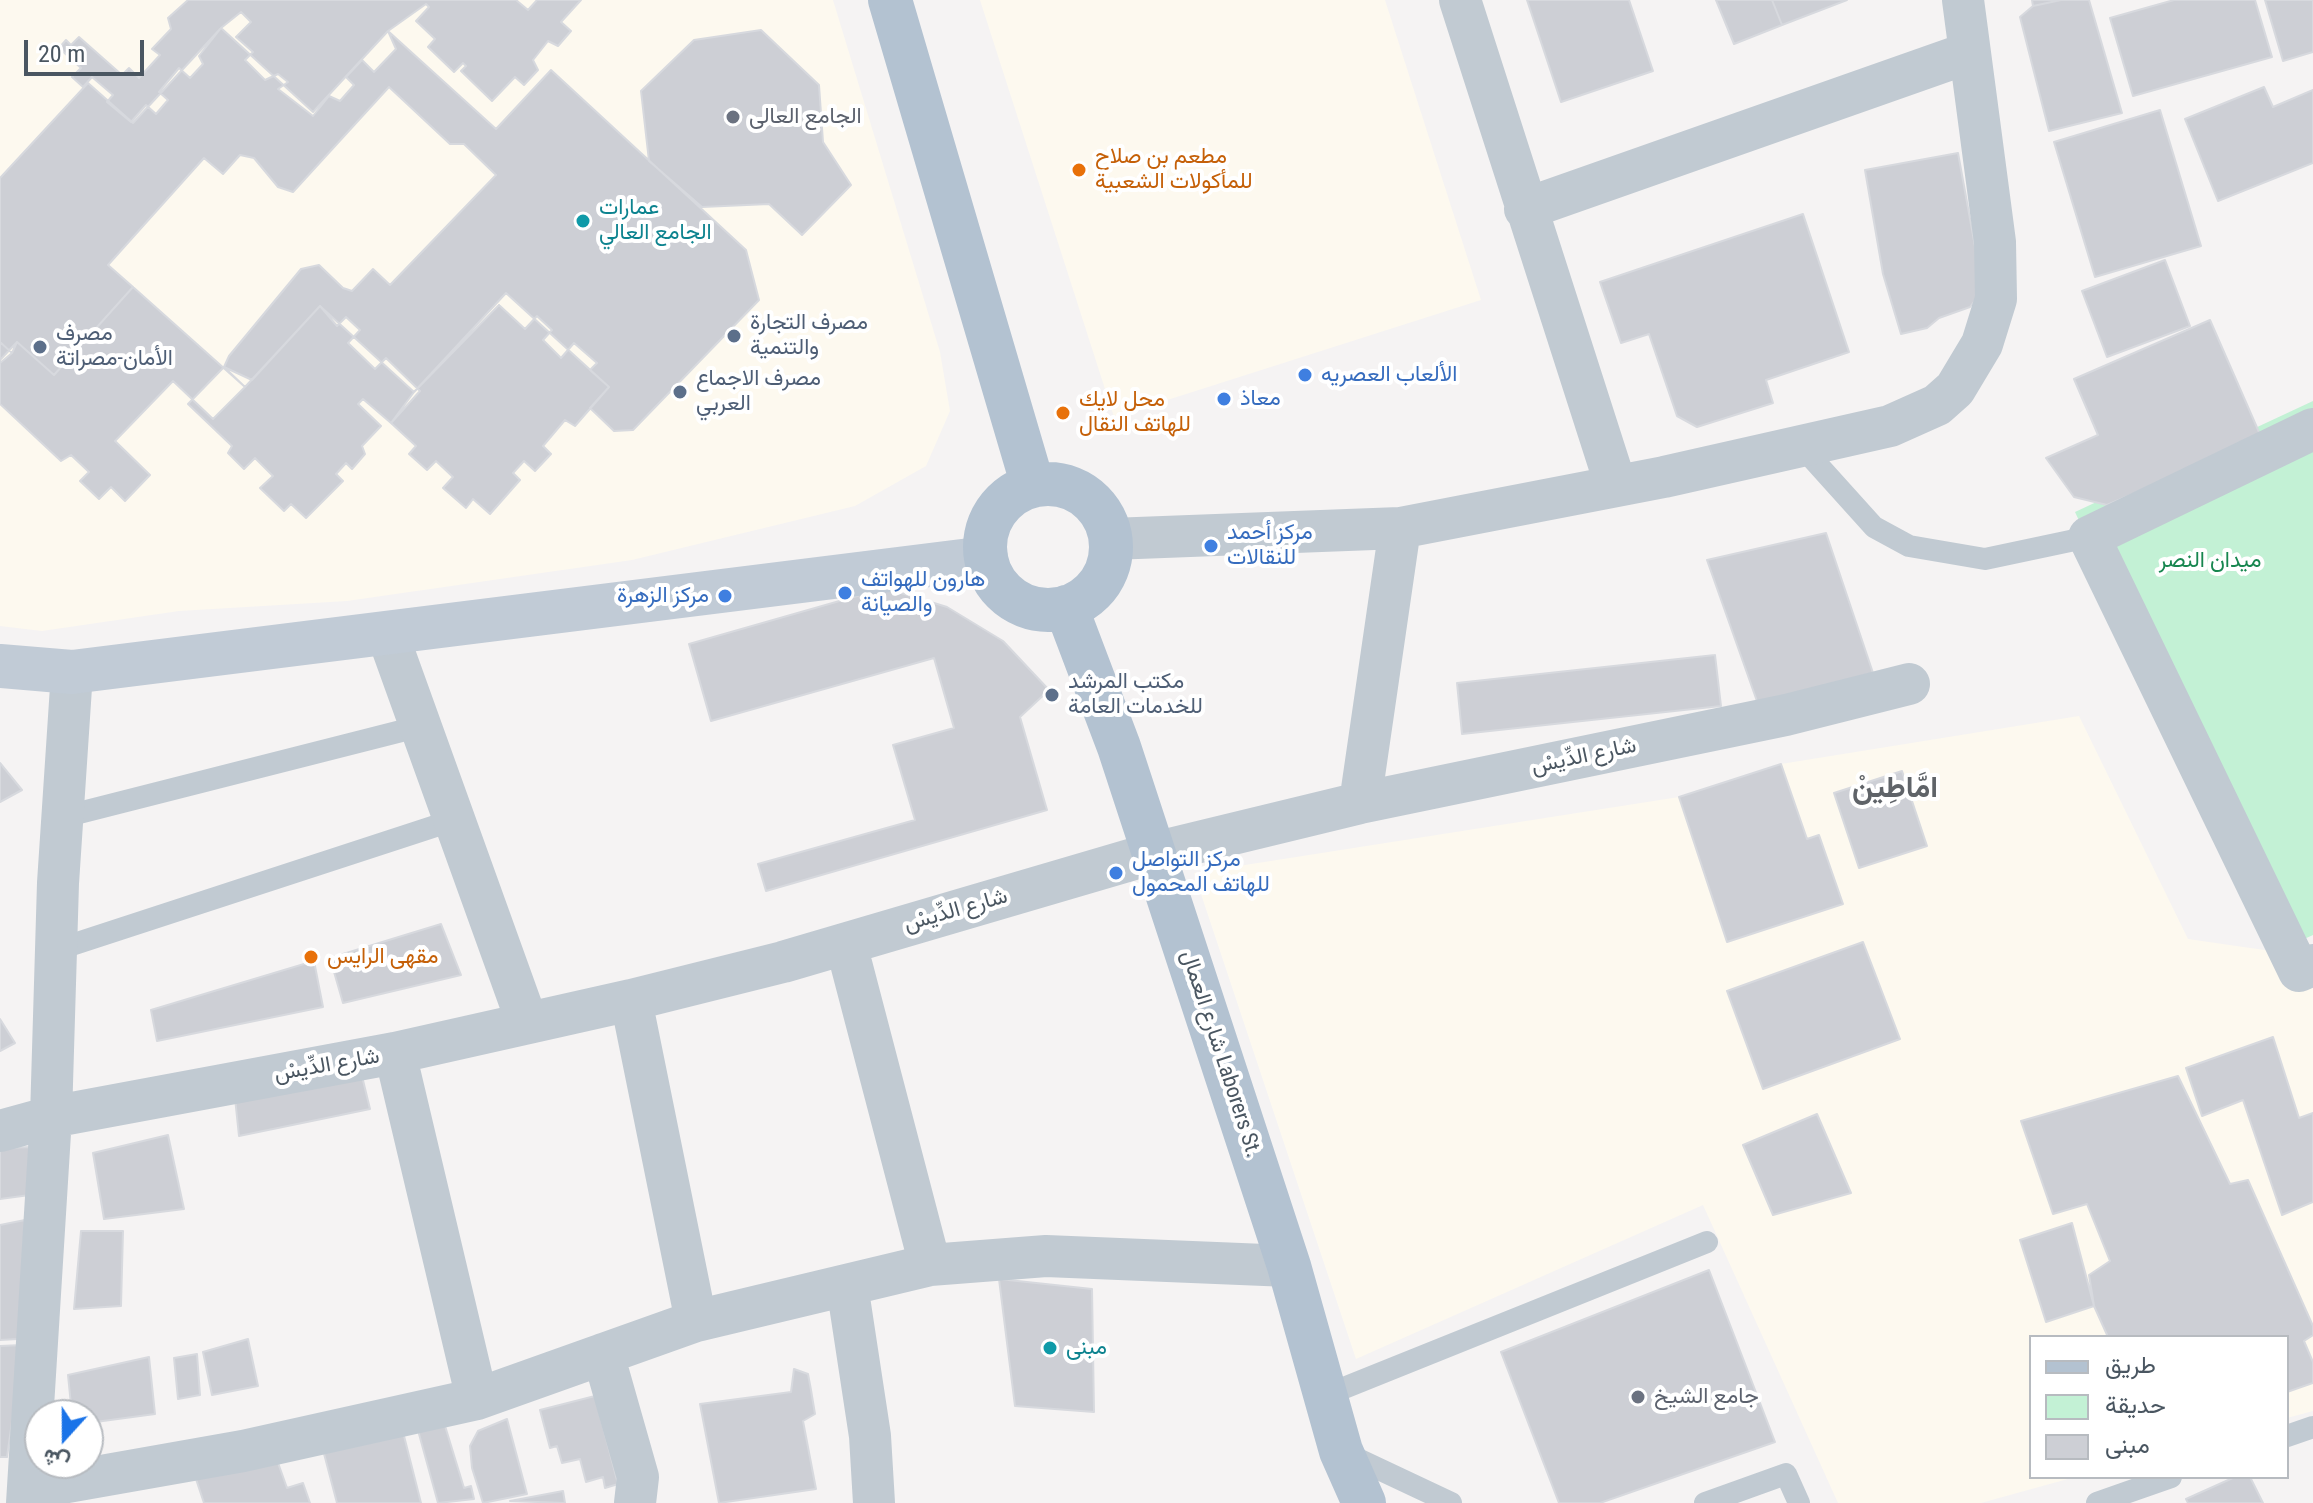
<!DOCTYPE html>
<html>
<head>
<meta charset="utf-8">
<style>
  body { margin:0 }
  #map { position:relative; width:2313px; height:1503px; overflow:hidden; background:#f5f3f3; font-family:"Roboto Condensed",Vazirmatn,sans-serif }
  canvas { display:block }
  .legend { position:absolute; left:2029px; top:1335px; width:260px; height:144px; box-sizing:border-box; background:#fff; border:2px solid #b7bbc0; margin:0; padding:10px 14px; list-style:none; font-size:24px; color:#4a5661 }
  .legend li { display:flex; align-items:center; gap:16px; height:40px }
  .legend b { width:40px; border:2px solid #b7bbc0 }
  .north { position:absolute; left:24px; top:1399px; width:80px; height:80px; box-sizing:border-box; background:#fff; border:2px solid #b7bbc0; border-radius:50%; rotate:201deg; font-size:22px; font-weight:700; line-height:32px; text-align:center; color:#4a5661 }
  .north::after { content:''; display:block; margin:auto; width:28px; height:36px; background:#1a73e8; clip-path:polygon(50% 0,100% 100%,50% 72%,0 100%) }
  .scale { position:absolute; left:24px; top:40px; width:120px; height:36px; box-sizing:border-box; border:4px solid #4a5661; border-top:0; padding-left:10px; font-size:24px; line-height:28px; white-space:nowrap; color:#4a5661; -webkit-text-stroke:6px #fff; paint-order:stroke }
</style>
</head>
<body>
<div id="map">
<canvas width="2313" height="1503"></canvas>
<ul class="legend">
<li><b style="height:10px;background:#b3c2d1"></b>طريق</li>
<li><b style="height:22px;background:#c3f1d5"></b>حديقة</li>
<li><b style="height:22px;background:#cdcfd5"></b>مبنى</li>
</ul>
<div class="north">ش</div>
<div class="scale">20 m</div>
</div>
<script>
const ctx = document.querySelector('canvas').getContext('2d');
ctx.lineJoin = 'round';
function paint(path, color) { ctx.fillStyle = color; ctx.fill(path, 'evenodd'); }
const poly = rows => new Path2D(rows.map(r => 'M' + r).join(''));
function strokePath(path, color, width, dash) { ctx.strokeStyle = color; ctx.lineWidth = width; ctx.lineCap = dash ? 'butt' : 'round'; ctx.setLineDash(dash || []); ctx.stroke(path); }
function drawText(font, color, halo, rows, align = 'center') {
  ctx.font = font + ' "Roboto Condensed",Vazirmatn,sans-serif'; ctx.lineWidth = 8; ctx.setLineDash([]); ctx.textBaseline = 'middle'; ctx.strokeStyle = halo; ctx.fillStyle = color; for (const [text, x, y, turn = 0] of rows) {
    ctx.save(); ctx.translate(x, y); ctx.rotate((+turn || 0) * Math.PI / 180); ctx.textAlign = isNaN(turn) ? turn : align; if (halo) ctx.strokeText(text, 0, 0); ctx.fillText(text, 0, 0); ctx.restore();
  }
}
const commercial = poly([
  [0,0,833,0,940,352,950,411,926,466,855,506,632,560,347,601,179,611,42,631,0,626],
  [980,0,1385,0,1481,300,1114,417],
  [2079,716,2188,939,2313,957,2313,1411,2287,1418,2287,1337,2031,1337,2031,1477,2075,1477,1981,1503,1838,1503,1703,1205,1356,1359,1194,873,1679,797,1781,764]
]);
const green = poly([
  [2313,401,2313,935,2280,950,2075,512]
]);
const building = poly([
  [188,0,516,0,528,10,537,0,581,0,561,22,571,31,558,46,548,41,533,60,538,70,524,85,515,77,492,101,461,71,466,66,463,63,454,72,428,47,435,39,416,21,429,7,426,4,388,31,396,49,374,72,362,60,346,77,354,85,340,101,329,96,313,116,278,89,288,82,278,74,265,80,245,60,253,52,236,37,251,22,241,12,221,28,199,56,203,64,190,78,179,68,159,92,168,100,156,114,146,105,131,122,107,102,113,95,92,77,83,87,72,77,81,68,59,48,66,40,71,45,79,37,122,75,129,68,139,78,160,55,152,49,171,29,168,18,188,0],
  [1527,0,1629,0,1653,71,1561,102,1527,0],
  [1716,0,1772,0,1782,25,1734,44,1716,0],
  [1772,0,1847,0,1782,25,1772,0],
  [2032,0,2061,0,2033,6,2032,0],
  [2061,0,2089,0,2122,113,2049,131,2020,17,2033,6,2061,0],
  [2174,0,2255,0,2272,57,2133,96,2110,18,2174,0],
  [2265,0,2313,0,2313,52,2283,61,2265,0],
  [221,28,313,112,388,31,496,129,551,70,746,250,759,300,633,430,614,431,590,408,609,387,506,293,414,392,320,306,252,380,224,367,229,356,301,269,319,265,343,288,352,291,373,269,390,285,496,175,464,144,450,144,389,87,293,192,278,187,254,158,240,155,223,174,204,158,108,265,133,287,54,375,17,342,12,353,0,342,0,178,88,83,133,123,221,28],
  [761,30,819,85,823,142,851,185,802,235,769,204,702,207,649,161,641,91,694,40,761,30],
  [2264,87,2273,107,2313,90,2313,163,2218,201,2185,119,2264,87],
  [2160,110,2201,246,2095,277,2054,142,2160,110],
  [1958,153,1983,290,1970,307,1939,318,1927,328,1901,334,1883,274,1865,170,1958,153],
  [1803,214,1849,352,1766,380,1773,403,1697,427,1677,416,1649,334,1621,343,1600,282,1803,214],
  [2165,260,2190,326,2107,357,2082,291,2165,260],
  [133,287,245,387,213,419,173,381,115,441,150,475,125,501,111,487,99,499,80,481,89,472,71,455,61,461,0,404,0,360,17,342,54,375,133,287],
  [499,305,525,329,537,316,552,330,543,340,561,358,574,343,597,363,590,370,609,387,575,426,565,420,543,446,551,454,535,471,524,461,513,473,520,480,490,514,473,499,466,508,443,488,453,477,436,461,427,470,409,454,416,446,391,423,414,392,499,305],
  [320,306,337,326,346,317,360,330,348,343,375,369,386,358,420,391,391,423,363,399,358,404,381,426,362,446,365,454,352,469,346,463,336,474,343,481,306,518,291,504,284,511,260,488,273,476,255,458,244,469,228,453,232,446,188,404,224,367,245,387,320,306],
  [2210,320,2262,439,2107,505,2074,497,2046,458,2098,435,2074,379,2210,320],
  [0,342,12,353,0,363,0,342],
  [1826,533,1873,673,1758,704,1707,560,1826,533],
  [885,588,947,607,1003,641,1049,690,1020,717,1047,810,766,891,758,864,915,820,893,745,954,728,934,658,711,721,689,644,885,588],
  [1715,655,1721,706,1462,734,1457,683,1715,655],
  [0,763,22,790,0,802,0,763],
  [1781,764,1807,839,1819,835,1843,904,1727,942,1679,797,1781,764],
  [1902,771,1927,846,1859,868,1834,793,1902,771],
  [441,924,461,975,343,1003,330,958,441,924],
  [1863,942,1900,1039,1763,1089,1727,991,1863,942],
  [314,961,323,1007,157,1041,151,1010,314,961],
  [0,1019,15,1043,0,1051,0,1019],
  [2273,1037,2299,1118,2313,1113,2313,1202,2282,1215,2243,1100,2202,1116,2186,1068,2273,1037],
  [361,1072,370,1109,239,1136,235,1098,361,1072],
  [2178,1076,2230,1184,2248,1180,2313,1326,2313,1335,2304,1341,2313,1362,2313,1383,2287,1392,2287,1337,2108,1337,2094,1306,2089,1275,2110,1261,2087,1204,2053,1214,2021,1121,2178,1076],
  [1817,1114,1851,1193,1773,1215,1743,1145,1817,1114],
  [168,1135,184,1209,104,1219,93,1153,168,1135],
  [35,1147,37,1194,0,1199,0,1148,35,1147],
  [25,1220,18,1339,0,1340,0,1225,25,1220],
  [2072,1223,2094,1306,2046,1322,2020,1240,2072,1223],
  [81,1231,123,1231,121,1306,74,1309,81,1231],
  [1709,1270,1775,1442,1600,1503,1559,1503,1501,1352,1709,1270],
  [999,1279,1092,1289,1094,1412,1015,1406,999,1279],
  [248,1339,258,1386,212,1395,203,1352,248,1339],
  [23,1345,7,1457,0,1457,0,1346,23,1345],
  [197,1354,200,1395,178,1399,174,1358,197,1354],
  [149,1357,155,1414,88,1423,88,1415,72,1415,68,1375,149,1357],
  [794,1369,808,1374,811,1390,815,1414,803,1421,816,1489,719,1503,700,1404,791,1392,794,1369],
  [595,1396,618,1484,605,1488,603,1477,586,1482,580,1459,562,1463,557,1446,550,1448,540,1410,595,1396],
  [442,1416,464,1488,471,1486,474,1499,438,1503,416,1423,442,1416],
  [507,1419,527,1494,483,1503,472,1468,470,1446,478,1431,507,1419],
  [403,1432,421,1503,337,1503,322,1446,403,1432],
  [277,1460,287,1488,303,1483,310,1503,204,1503,196,1479,277,1460],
  [2235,1477,2250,1477,2263,1503,2188,1503,2186,1499,2235,1477],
  [563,1491,565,1503,510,1501,563,1491]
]);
const lane = poly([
  [1801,446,1874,527,1909,546,1985,559,2089,537],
  [63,817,421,726],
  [56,950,454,820],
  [1324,1396,1707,1242],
  [2287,1436,2313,1427],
  [1347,1454,1451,1503],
  [1705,1503,1786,1474,1799,1503],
  [2097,1503,2171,1477]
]);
const street = poly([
  [1460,0,1616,486],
  [1525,209,1968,53],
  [2313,429,2089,537,2299,971,2313,965],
  [1111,539,1400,528,1664,477,1890,426,1937,405,1955,389,1982,344,1996,299,1995,242,1963,0],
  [387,633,527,1022],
  [1360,803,1400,528],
  [846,944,930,1265],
  [631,1000,696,1321],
  [395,1053,477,1399],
  [0,1131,51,1117,395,1053,631,1000,783,962,1154,853,1360,803,1786,715,1909,684],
  [847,1285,870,1436,874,1503],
  [603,1354,638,1477,635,1503],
  [28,1489,243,1451,477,1399,696,1321,930,1265,1046,1256,1289,1266],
  [27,1503,51,1117,58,883,72,672]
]);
const secondary = poly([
  [0,666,72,672,986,558]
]);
const primary = poly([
  [890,0,1033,486],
  '985 547a63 63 0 1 1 126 0a63 63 0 1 1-126 0Z',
  [1066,607,1119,747,1289,1266,1341,1451,1364,1503]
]);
const markers = [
  [733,117,8,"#6b7280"],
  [1079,170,8,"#e8710a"],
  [583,221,8,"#0f9aa8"],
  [734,336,8,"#5c6f8a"],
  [40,347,8,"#5c6f8a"],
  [1305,375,8,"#3f7fe0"],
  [680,392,8,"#5c6f8a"],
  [1224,399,8,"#3f7fe0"],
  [1063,413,8,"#e8710a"],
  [1211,546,8,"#3f7fe0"],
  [845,593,8,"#3f7fe0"],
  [725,596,8,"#3f7fe0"],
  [1052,695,8,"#5c6f8a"],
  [1116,873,8,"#3f7fe0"],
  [311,957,8,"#e8710a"],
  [1050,1348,8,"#0f9aa8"],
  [1638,1397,8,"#6b7280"]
];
const worshipNames = [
  ["الجامع العالى",749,117],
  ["جامع الشيخ",1654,1397]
];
const foodNames = [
  ["مطعم بن صلاح",1095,157],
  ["للمأكولات الشعبية",1095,182],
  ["محل لايك",1079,400],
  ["للهاتف النقال",1079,425],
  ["مقهى الرايس",327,957]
];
const cultureNames = [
  ["عمارات",599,208],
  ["الجامع العالي",599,233],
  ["مبنى",1066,1348]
];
const serviceNames = [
  ["مصرف التجارة",750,323],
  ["والتنمية",750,348],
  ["مصرف",56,334],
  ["الأمان-مصراتة",56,359],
  ["مصرف الاجماع",696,379],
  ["العربي",696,404],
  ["مكتب المرشد",1068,682],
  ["للخدمات العامة",1068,707]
];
const shopNames = [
  ["الألعاب العصريه",1321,375],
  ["معاذ",1240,399],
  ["مركز أحمد",1227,533],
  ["للنقالات",1227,558],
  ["هارون للهواتف",861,580],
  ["والصيانة",861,605],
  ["مركز الزهرة",709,596,"right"],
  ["مركز التواصل",1132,860],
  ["للهاتف المحمول",1132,885]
];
const parkNames = [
  ["ميدان النصر",2210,561]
];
const streetNames = [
  ["شارع الدِّيسْ",1584,757,-12],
  ["شارع الدِّيسْ",956,911,-16],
  ["شارع العمال Laborers St.",1220,1054,72],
  ["شارع الدِّيسْ",327,1066,-10]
];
const districtNames = [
  ["امَّاطِينْ",1895,789]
];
paint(commercial, '#fdf9ef');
paint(green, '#c3f1d5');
paint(building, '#cdcfd5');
strokePath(building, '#d7d9de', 2);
strokePath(lane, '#c1cad2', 22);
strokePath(street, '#c1cad2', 42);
strokePath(secondary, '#c1cbd6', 44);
strokePath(primary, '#b3c2d1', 44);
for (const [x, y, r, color] of markers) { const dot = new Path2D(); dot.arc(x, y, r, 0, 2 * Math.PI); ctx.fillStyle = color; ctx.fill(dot); strokePath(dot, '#fff', 3); }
drawText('22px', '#5b616d', '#fff', worshipNames, 'left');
drawText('22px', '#c56008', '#fff', foodNames, 'left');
drawText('22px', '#0d838f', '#fff', cultureNames, 'left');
drawText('22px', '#4e5e75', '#fff', serviceNames, 'left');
drawText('22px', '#366cbe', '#fff', shopNames, 'left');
drawText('22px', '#17864f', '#fff', parkNames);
drawText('22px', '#4a5661', '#fff', streetNames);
drawText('bold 30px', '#5f6368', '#fff', districtNames);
</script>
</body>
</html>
